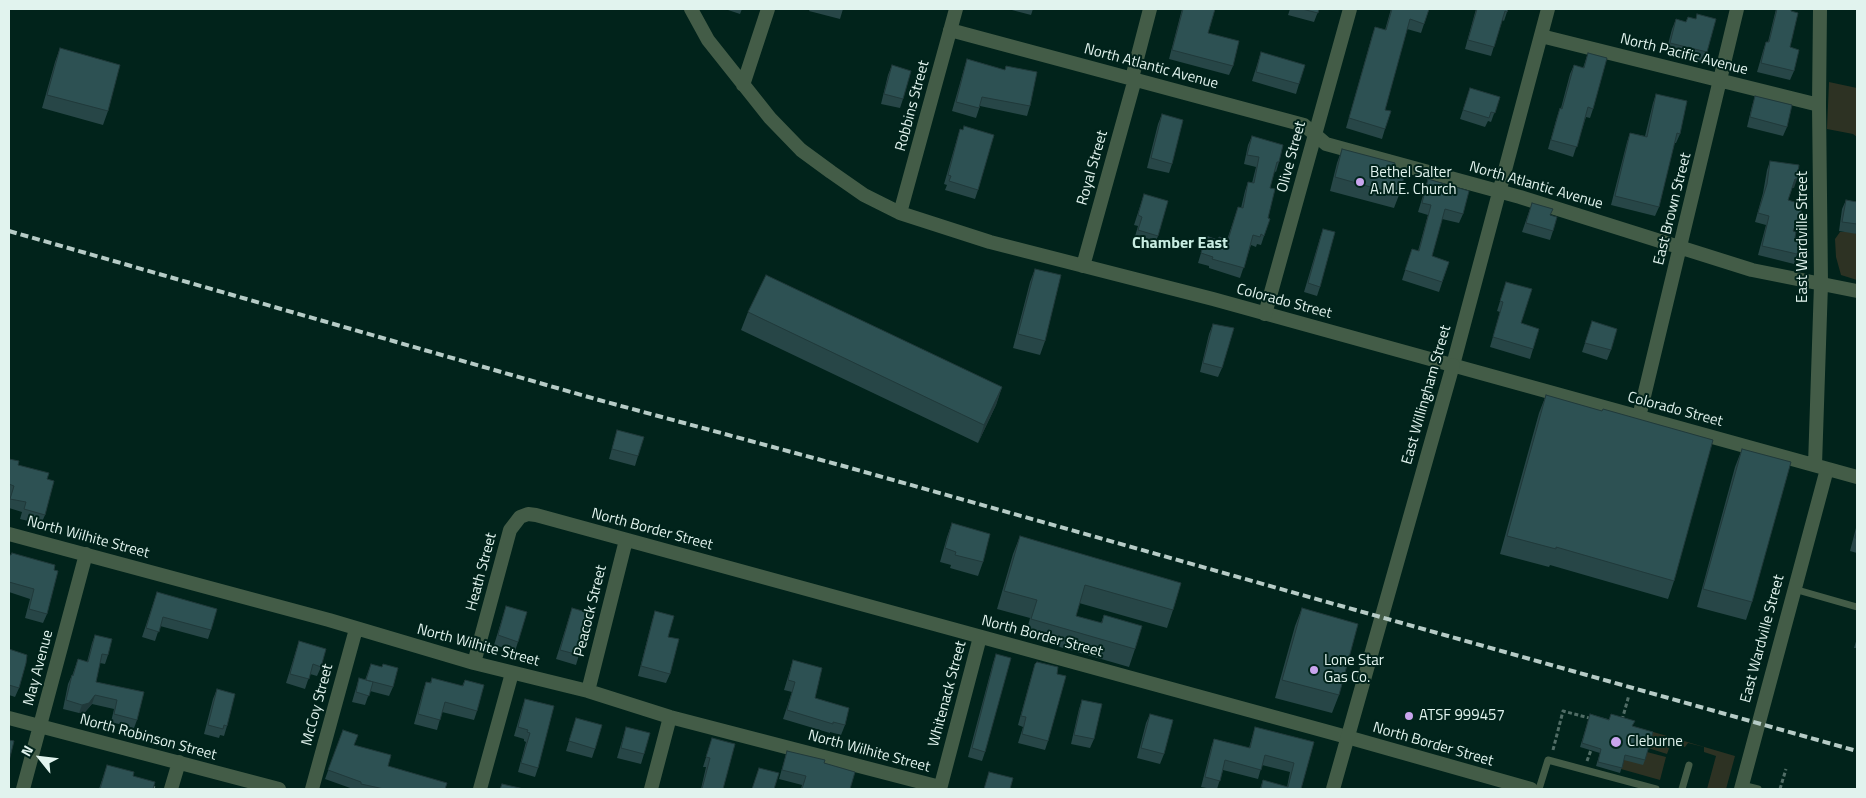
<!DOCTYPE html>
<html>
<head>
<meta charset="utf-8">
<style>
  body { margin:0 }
  #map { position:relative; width:1866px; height:798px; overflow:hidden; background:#01231b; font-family:"Titillium Web",sans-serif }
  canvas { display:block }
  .frame { position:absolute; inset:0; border:10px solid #e1f3ee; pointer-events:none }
  .north { position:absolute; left:15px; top:733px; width:50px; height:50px; -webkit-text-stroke:4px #01231b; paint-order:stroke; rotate:299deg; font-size:14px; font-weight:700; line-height:20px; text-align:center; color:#e1f3ee }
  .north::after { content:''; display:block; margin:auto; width:18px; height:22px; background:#e1f3ee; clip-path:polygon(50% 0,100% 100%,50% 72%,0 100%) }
</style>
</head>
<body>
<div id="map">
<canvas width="1866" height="798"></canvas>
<div class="frame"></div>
<div class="north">N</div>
</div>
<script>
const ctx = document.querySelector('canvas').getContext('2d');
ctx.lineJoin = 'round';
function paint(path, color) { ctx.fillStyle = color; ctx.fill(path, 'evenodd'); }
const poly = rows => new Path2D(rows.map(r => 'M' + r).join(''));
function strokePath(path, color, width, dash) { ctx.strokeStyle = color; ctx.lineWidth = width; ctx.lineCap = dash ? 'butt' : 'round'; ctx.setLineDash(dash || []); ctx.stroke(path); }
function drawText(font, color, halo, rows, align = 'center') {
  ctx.font = font + ' "Titillium Web",sans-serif'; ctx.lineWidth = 4; ctx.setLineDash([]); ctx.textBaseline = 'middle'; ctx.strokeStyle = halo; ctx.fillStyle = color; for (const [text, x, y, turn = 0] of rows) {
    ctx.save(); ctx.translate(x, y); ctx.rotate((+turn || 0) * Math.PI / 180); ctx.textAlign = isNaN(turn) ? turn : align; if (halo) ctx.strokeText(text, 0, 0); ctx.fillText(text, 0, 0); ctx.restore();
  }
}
const green = poly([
  [1829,82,1857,88,1857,137,1853,134,1827,129],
  [1840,232,1852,232,1857,234,1857,280,1841,275,1836,257,1835,239],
  [1633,726,1735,756,1726,789,1707,789,1716,756,1704,752,1704,747,1688,743,1685,747,1671,743,1667,754,1648,748],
  [1647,752,1666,757,1660,780,1621,769,1623,760]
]);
const path = poly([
  [1622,720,1629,695],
  [1553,750,1563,711,1593,719],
  [1587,761,1591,750],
  [153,789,154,786],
  [1780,789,1786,769]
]);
const service = poly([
  [1794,589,1857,607],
  [1742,785,1758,789],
  [1539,789,1548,760,1656,789],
  [1682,789,1689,765]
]);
const minor = poly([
  [691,9,708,40,770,118,801,150,831,172,864,195,900,213,990,242,1213,299,1857,477],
  [950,30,1304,125,1326,144,1520,197,1752,270,1857,291],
  [1541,36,1819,105],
  [1132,78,1150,9],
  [743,85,768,9],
  [900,213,956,9],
  [1083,266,1135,79],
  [1453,365,1548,9],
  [1639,417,1737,9],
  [1815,465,1821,284,1819,105,1820,9],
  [9,534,329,620,474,663,588,691,670,717,940,787],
  [474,663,510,530,520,517,528,514,536,515,1347,737,1531,789],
  [588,691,626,540],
  [9,718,279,789],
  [23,789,86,554],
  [171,789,179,762],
  [312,789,356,629],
  [480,789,512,673],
  [651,789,670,717],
  [940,789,980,637],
  [1741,789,1827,469]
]);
const tertiary = poly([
  [1265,314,1350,9],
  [1333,789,1453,365]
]);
const rail = poly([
  [9,231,599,400,847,467,1857,751]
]);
const wall = poly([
  [725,9,742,9,740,14],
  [810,9,843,9,840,19,809,11],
  [1008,9,1033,9,1031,15],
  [1182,9,1215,9,1208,33,1233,66,1229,75,1169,59],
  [1290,9,1319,9,1314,22,1288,15],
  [1391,9,1429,9,1421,33,1407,29,1385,110,1385,129,1382,139,1346,128,1372,36,1375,27,1385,30],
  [1476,9,1508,9,1504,21,1502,20,1491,56,1465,49],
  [1776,9,1791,9,1790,47,1794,71,1790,80,1757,72,1763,51,1766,42,1768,42],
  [1688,17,1707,52,1704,62,1666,52,1672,29,1676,19,1686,22],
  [60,48,108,111,103,125,42,108,55,62],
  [1261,52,1299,84,1296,94,1252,81],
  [1588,53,1593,109,1590,118,1586,117,1573,157,1548,149,1557,117,1560,108,1561,108,1570,74,1574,65,1583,68],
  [967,59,1005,70,1006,66,1030,106,1027,116,980,106,976,118,952,111,964,69],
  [892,65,903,99,900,108,881,104,888,75],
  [1470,88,1500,97,1491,122,1488,121,1485,127,1460,119],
  [1656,94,1680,134,1676,143,1674,143,1659,207,1655,216,1611,205,1627,142,1630,133,1645,136,1653,103],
  [1755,96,1787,127,1783,136,1747,127,1752,106],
  [1162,114,1172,164,1169,173,1147,168,1158,124],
  [960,129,978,190,975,199,945,190,947,185,944,184,957,139],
  [1252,136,1279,162,1276,172,1274,171,1270,188,1268,218,1264,236,1261,245,1257,244,1256,247,1251,245,1240,278,1209,268,1209,266,1198,263,1206,236,1218,240,1227,240,1238,207,1241,208,1245,191,1248,182,1252,183,1256,167,1244,164,1248,145],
  [1342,149,1392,174,1399,195,1394,208,1330,191,1337,163],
  [1770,161,1794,188,1792,188,1788,200,1793,231,1795,237,1797,254,1794,264,1758,255,1766,225,1755,222,1763,193,1767,170],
  [1428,179,1463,214,1459,223,1442,219,1432,256,1449,262,1439,292,1402,280,1412,249,1418,251,1428,215,1418,212],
  [1144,194,1158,236,1154,246,1134,240,1138,226,1134,225],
  [1846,200,1857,202,1857,234,1839,231,1842,209],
  [1532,203,1550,215,1553,231,1550,240,1522,232],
  [1323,229,1320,287,1317,296,1304,292,1320,238],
  [1035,269,1045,341,1040,355,1013,348,1030,282],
  [1506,282,1521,323,1533,349,1530,359,1490,347,1500,312,1497,311],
  [748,312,1002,387,996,405,978,443,741,330],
  [1592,322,1611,350,1607,360,1582,352],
  [1213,324,1222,368,1218,377,1200,372,1209,334],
  [1546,395,1674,581,1668,599,1550,565,1549,567,1500,554,1539,413],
  [617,430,638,456,635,466,609,459],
  [1742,449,1752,602,1746,620,1697,607,1735,467],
  [9,459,18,465,47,479,45,515,41,524,20,519,22,512,9,508,9,500,10,495,9,494],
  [952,523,983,562,978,576,950,568,951,565,940,562,947,537],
  [1857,524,1857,553,1850,551],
  [1020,536,1173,610,1167,628,1079,603,1076,616,1101,623,1104,615,1135,649,1129,667,1025,637,1030,618,997,609,1013,554],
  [9,555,54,570,47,614,43,623,25,618,30,599,9,592],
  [157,592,211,630,208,639,160,626,155,641,142,637],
  [506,606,518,642,515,651,494,645],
  [572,608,579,655,576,665,556,659],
  [1302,608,1339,695,1332,713,1275,698,1295,626],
  [655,611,668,637,670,674,666,683,638,676,652,621],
  [95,635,108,655,105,664,100,663,96,682,144,692,137,720,134,728,111,722,114,709,92,704,85,712,79,713,63,709,68,684,72,675,72,676,78,659,87,662,92,643],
  [1857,638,1857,648,1854,648],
  [299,641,321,667,317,676,310,674,305,689,286,683],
  [9,649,19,688,15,697,9,695],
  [996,654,985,752,982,761,968,757,993,663],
  [793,660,815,698,845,725,841,735,830,732,830,733,783,719,792,692,784,690],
  [371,664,393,687,389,696,370,691,365,705,352,702,359,678,365,680],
  [1035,664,1048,741,1045,750,1018,743,1023,727,1018,725,1032,674],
  [432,678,462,686,465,680,477,711,474,720,442,712,437,730,414,724,423,691,426,682,430,683],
  [217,689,227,726,224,736,220,735,219,738,204,734,213,699],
  [525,699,538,768,535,777,518,772,526,742,524,741,524,739,514,736,522,708],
  [1082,700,1094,739,1090,748,1071,744,1079,709],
  [1150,714,1164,754,1160,764,1137,758,1146,723],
  [1590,714,1633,726,1645,760,1643,765,1624,760,1620,773,1596,766,1600,753,1580,747],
  [576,718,595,749,592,758,566,751],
  [626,727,644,754,641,764,617,758],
  [1255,727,1314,742,1301,789,1260,789,1263,780,1287,787,1290,772,1262,765,1258,779,1223,770,1217,789,1212,789,1201,787,1211,748,1214,739,1249,748],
  [343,730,354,745,388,766,445,789,353,789,325,779],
  [712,738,723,789,701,789,706,767,703,767],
  [787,751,824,763,850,789,801,789,802,785,779,779],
  [107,765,133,776,153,789,99,789]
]);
const shadedWall = poly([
  [1795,179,1797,179,1794,188,1791,188],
  [1002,387,996,405,978,443,984,425],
  [95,695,92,704,85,712,79,713,82,705]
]);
const building = poly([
  [1183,9,1215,9,1208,33,1239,41,1233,66,1172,50,1183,9],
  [1302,9,1319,9,1318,13,1302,9],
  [1392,9,1429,9,1424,24,1410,19,1385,110,1391,111,1385,129,1349,118,1375,27,1386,30,1392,9],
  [1477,9,1508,9,1507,12,1505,11,1494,47,1468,40,1477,9],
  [1777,9,1791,9,1791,11,1798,13,1790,47,1799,50,1794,71,1761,63,1766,42,1769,42,1777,9],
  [1697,14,1716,19,1707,52,1670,43,1676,19,1686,22,1688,17,1696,19,1697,14],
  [60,48,120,65,108,111,47,95,60,48],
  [1261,52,1305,65,1299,84,1256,72,1261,52],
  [1588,53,1607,58,1593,109,1588,107,1577,147,1551,140,1560,108,1562,109,1574,65,1584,68,1588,53],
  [967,59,1005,70,1006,66,1037,72,1030,106,982,97,979,108,956,102,967,59],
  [892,65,911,71,903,99,884,94,892,65],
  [1470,88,1500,97,1495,113,1491,112,1489,118,1463,110,1470,88],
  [1656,94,1687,101,1680,134,1677,133,1659,207,1615,196,1630,133,1647,137,1656,94],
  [1755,96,1792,105,1787,127,1750,117,1755,96],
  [1162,114,1183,120,1172,164,1151,158,1162,114],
  [964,126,994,135,978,190,949,181,951,176,948,175,960,129,963,130,964,126],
  [1252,136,1283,145,1279,162,1277,162,1270,188,1275,189,1268,218,1270,219,1264,236,1261,234,1260,237,1253,235,1244,268,1212,259,1213,257,1201,253,1206,236,1218,240,1219,237,1228,240,1238,207,1243,208,1248,182,1254,183,1259,157,1247,155,1252,136],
  [1342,149,1395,163,1392,174,1404,177,1399,195,1335,177,1342,149],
  [1770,161,1799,165,1797,179,1795,179,1788,200,1801,204,1801,212,1793,231,1796,232,1795,237,1801,239,1797,254,1762,246,1769,216,1758,213,1767,184,1770,161],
  [1428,179,1469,191,1463,214,1445,209,1432,256,1449,262,1442,282,1405,270,1412,249,1419,251,1431,205,1422,203,1428,179],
  [1144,194,1168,201,1158,236,1138,230,1142,217,1138,215,1144,194],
  [1846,200,1857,202,1857,224,1842,222,1846,200],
  [1532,203,1553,209,1550,215,1557,217,1553,231,1526,223,1532,203],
  [1323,229,1335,232,1320,287,1308,283,1323,229],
  [1035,269,1061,275,1045,341,1018,334,1035,269],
  [766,275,1002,387,984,425,748,312,766,275],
  [1506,282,1532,289,1521,323,1539,329,1533,349,1493,337,1503,302,1500,301,1506,282],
  [1592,321,1617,329,1611,350,1585,343,1592,321],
  [1213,324,1234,328,1222,368,1203,363,1213,324],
  [1546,395,1602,411,1603,409,1713,440,1674,581,1556,547,1556,549,1507,536,1546,395],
  [617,430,644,437,638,456,612,449,617,430],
  [1742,449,1791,462,1752,602,1703,589,1742,449],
  [9,459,19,461,18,465,49,473,47,479,54,481,45,515,24,509,26,502,10,499,14,486,9,484,9,459],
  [952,523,990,534,983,562,955,555,956,552,945,548,952,523],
  [1857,530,1857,538,1855,538,1857,530],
  [1020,536,1181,583,1173,610,1085,585,1076,616,1102,623,1104,615,1142,626,1135,649,1031,619,1037,600,1004,591,1020,536],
  [12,553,55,565,54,570,58,571,47,614,29,609,34,589,9,582,9,555,11,555,12,553],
  [157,592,217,609,211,630,163,617,159,632,146,628,157,592],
  [506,606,527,612,518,642,498,635,506,606],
  [572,608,593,614,579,655,560,650,572,608],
  [1302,608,1358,624,1339,695,1282,680,1302,608],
  [655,611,674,616,668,637,679,639,670,674,641,666,655,611],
  [95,635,112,639,108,655,102,654,96,682,144,692,137,720,114,714,117,700,95,695,89,703,82,705,66,700,72,675,73,676,78,659,88,662,95,635],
  [299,641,326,649,321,667,313,664,309,679,290,674,299,641],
  [9,649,27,655,26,663,19,688,9,685,9,649],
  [996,654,1011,658,985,752,972,748,996,654],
  [793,660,822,668,815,698,849,708,845,725,833,722,833,724,787,710,795,682,788,680,793,660],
  [1037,662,1058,667,1057,674,1066,676,1048,741,1022,734,1026,717,1021,716,1035,664,1037,662],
  [371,664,382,667,383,664,398,668,393,687,366,680,371,664],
  [359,678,373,682,369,696,356,692,359,678],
  [432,678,463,686,465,680,484,685,477,711,445,702,440,720,418,714,426,682,431,683,432,678],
  [217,689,235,694,227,726,224,725,223,729,208,725,217,689],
  [525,699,554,706,538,768,521,763,530,733,527,732,528,730,518,727,525,699],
  [1082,700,1102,704,1094,739,1074,735,1082,700],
  [1150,714,1173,720,1164,754,1141,748,1150,714],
  [1590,714,1609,720,1611,714,1635,721,1632,726,1653,732,1645,760,1625,755,1622,768,1598,762,1601,749,1582,743,1590,714],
  [576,718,602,725,595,749,569,741,576,718],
  [626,727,650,733,644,754,621,748,626,727],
  [1255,727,1314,742,1301,789,1261,789,1263,780,1288,787,1294,763,1265,755,1261,770,1225,760,1220,781,1205,777,1214,739,1250,748,1255,727],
  [343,730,358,735,354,745,391,755,388,766,447,783,445,789,384,789,361,784,361,782,328,770,343,730],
  [712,738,735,744,723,789,702,789,710,758,706,757,712,738],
  [9,740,14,741,9,761,9,740],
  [787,751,825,760,824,763,855,772,850,789,802,789,806,776,782,770,787,751],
  [107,765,134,772,133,776,155,782,153,789,100,789,107,765],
  [759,768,779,773,774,789,752,789,759,768],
  [989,772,1013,778,1010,789,984,789,989,772],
  [502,784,524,789,500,789,502,784]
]);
const markers = [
  [1360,182,5,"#c9a5ee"],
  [1314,670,5,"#c9a5ee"],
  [1409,716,5,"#c9a5ee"],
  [1616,742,6,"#c9a5ee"]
];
const streetNames = [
  ["North Pacific Avenue",1684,55,14],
  ["North Atlantic Avenue",1151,67,15],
  ["Robbins Street",913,106,-75],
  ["Olive Street",1292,157,-75],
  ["Royal Street",1093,168,-74],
  ["North Atlantic Avenue",1536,186,16],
  ["East Brown Street",1673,209,-76],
  ["East Wardville Street",1803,237,-90],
  ["Colorado Street",1284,302,15],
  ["East Willingham Street",1427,395,-74],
  ["Colorado Street",1675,410,15],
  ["North Border Street",652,530,15],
  ["North Wilhite Street",88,538,15],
  ["Heath Street",482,572,-75],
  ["Peacock Street",591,611,-76],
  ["North Border Street",1042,637,15],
  ["East Wardville Street",1763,639,-75],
  ["North Wilhite Street",478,646,15],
  ["May Avenue",39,668,-75],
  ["Whitenack Street",948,694,-75],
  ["McCoy Street",318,705,-75],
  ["North Robinson Street",148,738,15],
  ["North Border Street",1433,745,16],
  ["North Wilhite Street",869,752,15]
];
const poiNames = [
  ["Bethel Salter",1370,173],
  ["A.M.E. Church",1370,190],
  ["Lone Star",1324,661],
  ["Gas Co.",1324,678],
  ["ATSF 999457",1419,716],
  ["Cleburne",1627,742]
];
const neighbourhoodNames = [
  ["Chamber East",1180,244]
];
paint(green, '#2d3223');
strokePath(path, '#516d66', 3, [4, 2.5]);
strokePath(service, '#435c47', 7);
strokePath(minor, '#435c47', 14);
strokePath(tertiary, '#435c47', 14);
strokePath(rail, '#b6cbc6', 4, [8, 4]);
paint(wall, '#274647');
paint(shadedWall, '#20393a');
paint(building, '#2d5153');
strokePath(building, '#20393a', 1);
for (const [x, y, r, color] of markers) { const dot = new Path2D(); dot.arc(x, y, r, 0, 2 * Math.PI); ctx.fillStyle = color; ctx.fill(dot); strokePath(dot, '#01231b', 2); }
drawText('15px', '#e1f3ee', '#01231b', streetNames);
drawText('15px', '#e1f3ee', '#01231b', poiNames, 'left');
drawText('bold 16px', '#c8ede2', '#01231b', neighbourhoodNames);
</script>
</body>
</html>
